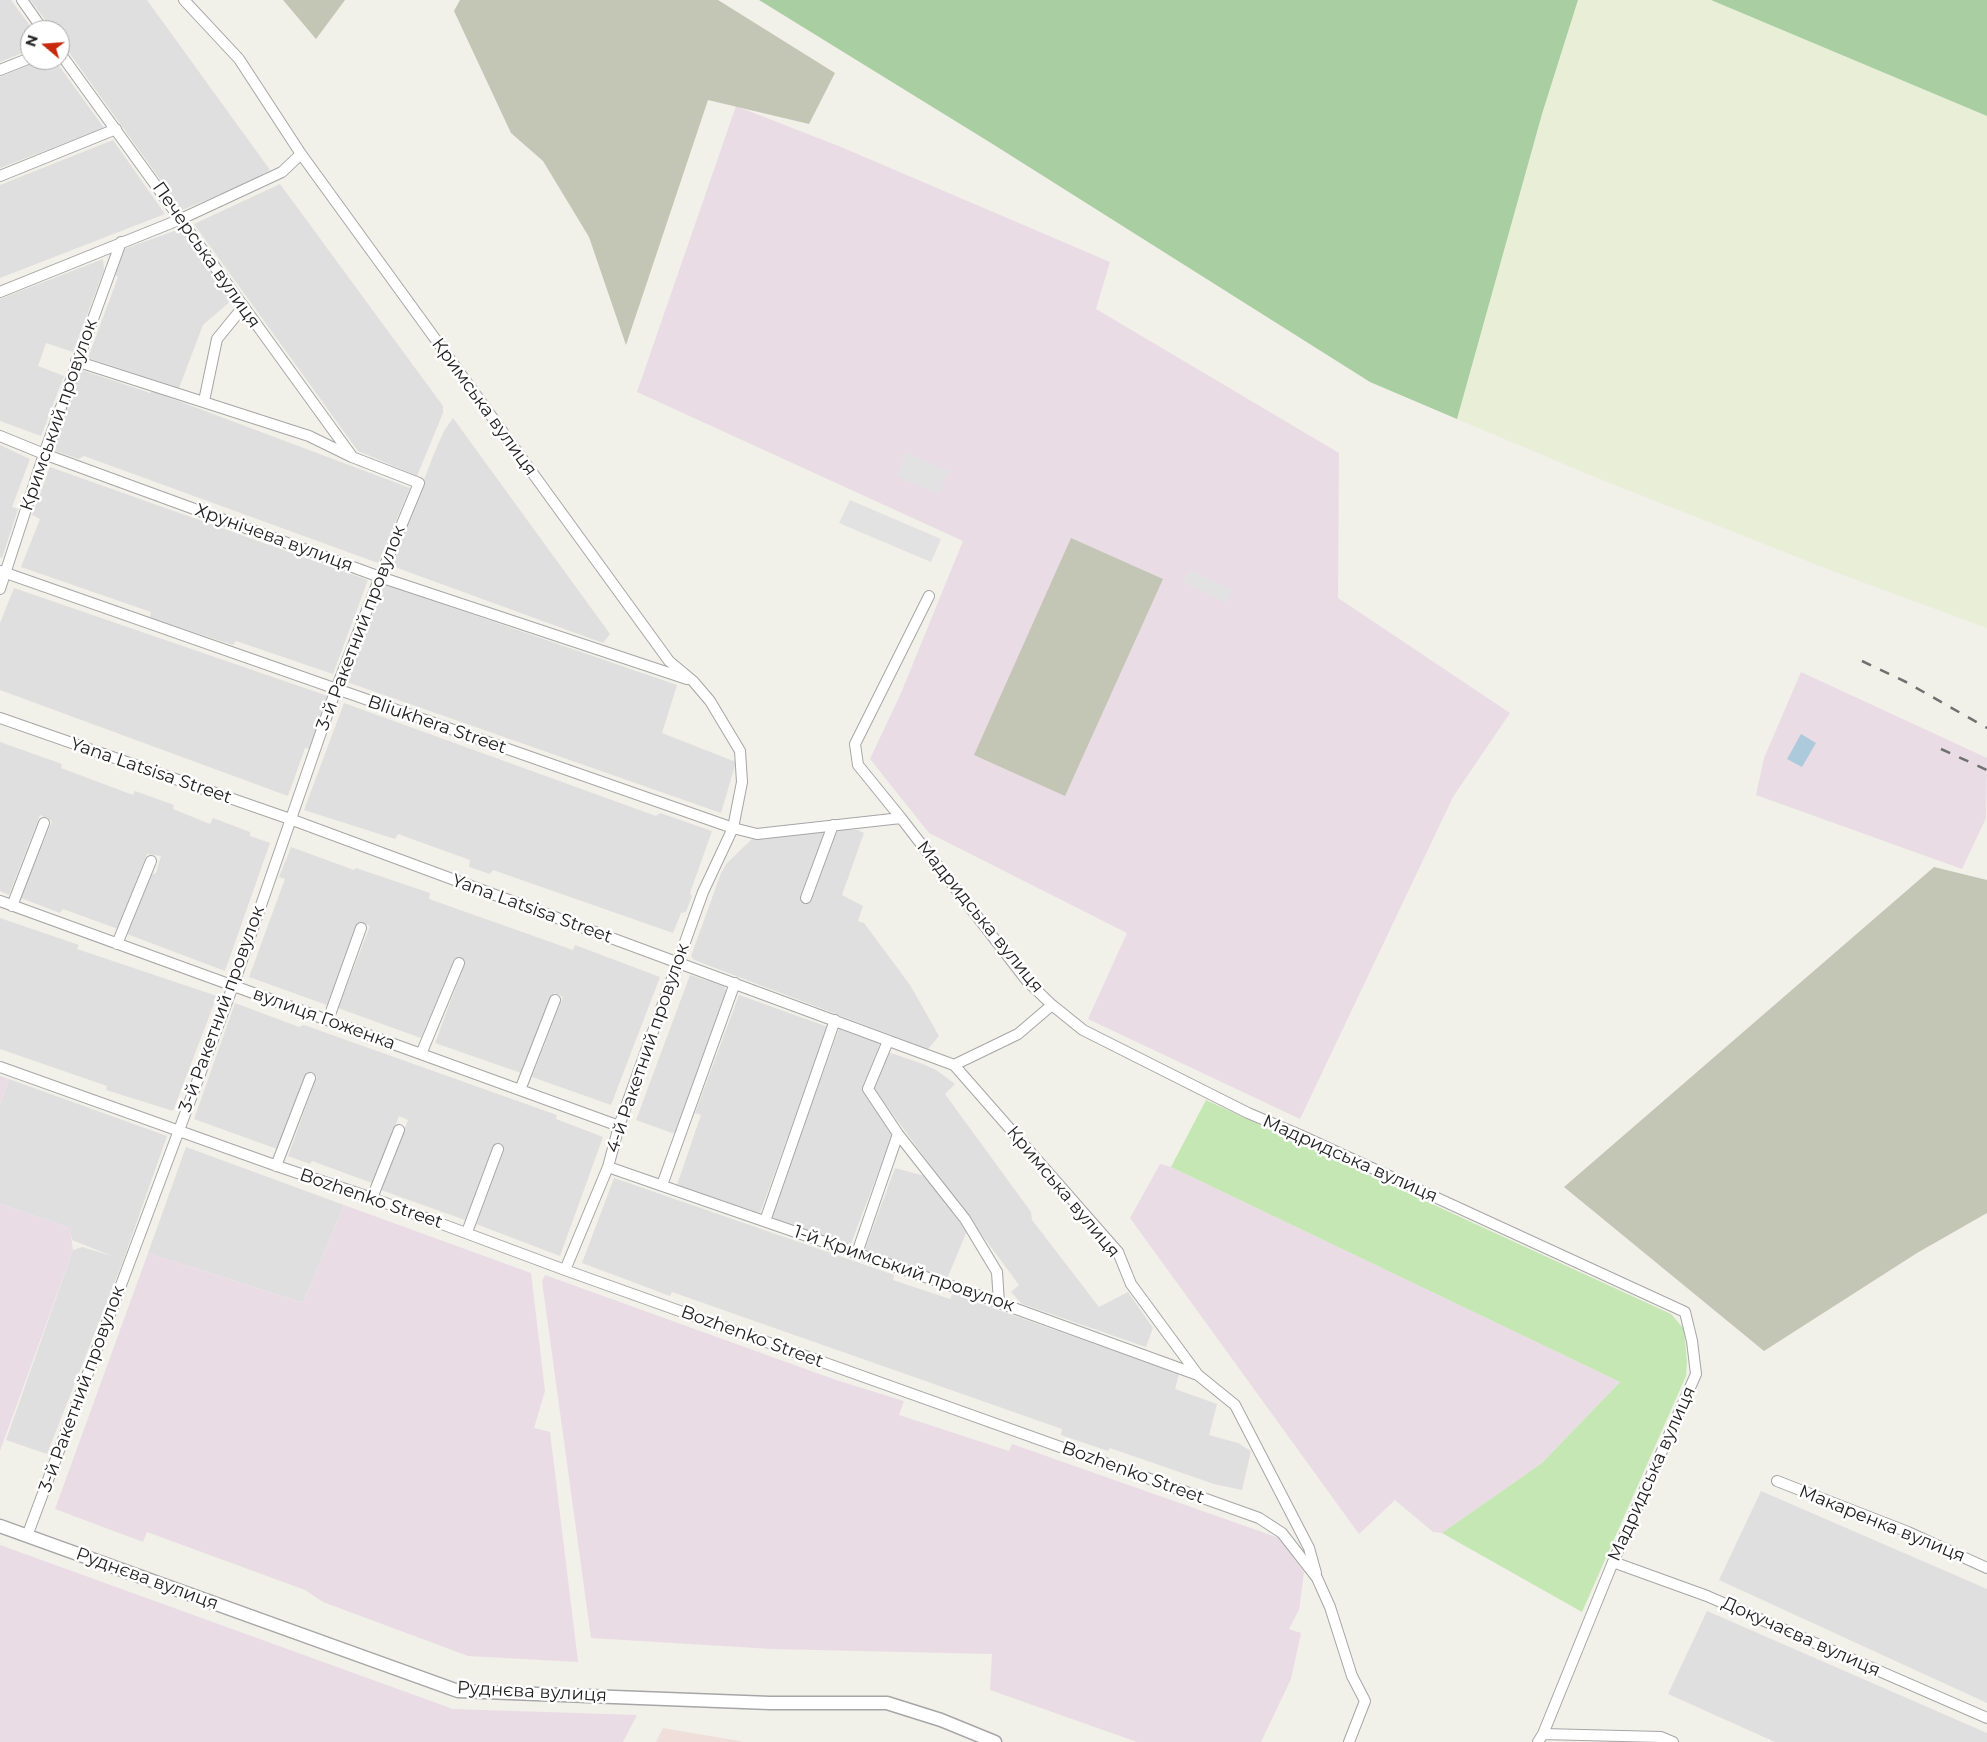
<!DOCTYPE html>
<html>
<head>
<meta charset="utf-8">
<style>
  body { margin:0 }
  #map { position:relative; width:1987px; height:1742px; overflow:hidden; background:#f1f0e9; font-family:Montserrat,sans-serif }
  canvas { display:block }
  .north { position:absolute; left:20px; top:20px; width:50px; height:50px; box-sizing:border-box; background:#fff; border:1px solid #a7a7a7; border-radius:50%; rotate:288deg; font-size:14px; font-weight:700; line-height:20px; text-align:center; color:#222 }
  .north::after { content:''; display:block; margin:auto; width:18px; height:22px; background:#c6290d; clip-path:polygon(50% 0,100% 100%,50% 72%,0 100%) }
</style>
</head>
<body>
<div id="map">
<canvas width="1987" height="1742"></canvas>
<div class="north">N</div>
</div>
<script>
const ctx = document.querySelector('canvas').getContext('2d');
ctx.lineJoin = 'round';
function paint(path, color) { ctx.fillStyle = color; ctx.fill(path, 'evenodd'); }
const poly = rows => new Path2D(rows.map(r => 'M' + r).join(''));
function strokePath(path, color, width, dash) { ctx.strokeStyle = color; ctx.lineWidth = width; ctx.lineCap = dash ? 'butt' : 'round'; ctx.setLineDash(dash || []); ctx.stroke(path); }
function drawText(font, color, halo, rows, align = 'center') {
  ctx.font = font + ' Montserrat,sans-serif'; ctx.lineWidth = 5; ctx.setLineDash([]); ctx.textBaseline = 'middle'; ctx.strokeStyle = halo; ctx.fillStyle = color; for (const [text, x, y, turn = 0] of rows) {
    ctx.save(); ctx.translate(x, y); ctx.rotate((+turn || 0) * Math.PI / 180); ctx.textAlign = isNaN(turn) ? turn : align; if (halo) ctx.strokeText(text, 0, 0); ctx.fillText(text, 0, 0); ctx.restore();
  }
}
const residential = poly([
  [0,0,11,0,33,30,30,30,30,50,0,62],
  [30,0,147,0,270,170,245,184,182,210,60,40,60,30,53,30],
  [41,60,55,60,104,128,0,168,0,77],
  [113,140,165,214,0,278,0,185],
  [280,184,443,406,443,413,417,476,358,451,194,224],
  [180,229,233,299,203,325,179,388,88,358,118,277,115,275,124,249],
  [103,259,104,270,73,352,46,343,38,366,64,376,41,436,0,421,0,299],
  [82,370,150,393,152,391,410,488,378,563,84,456,79,459,55,451,56,445,53,439,76,377],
  [453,418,610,634,603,643,392,566,433,456,444,431],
  [0,445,30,459,12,507,18,509,2,558,0,557],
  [50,467,368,580,333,674,236,641,233,645,193,632,150,617,151,612,21,567,40,519,32,515],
  [384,584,677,685,662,733,736,762,721,813,347,682],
  [14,588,328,696,310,749,305,748,288,796,0,690,0,623],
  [344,703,656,816,660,813,712,831,690,893,692,896,686,912,681,913,673,933,493,870,490,874,469,867,470,860,398,834,395,839,304,810],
  [0,742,62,764,61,768,133,795,135,791,174,805,173,809,210,824,213,818,250,832,250,836,270,843,225,971,127,934,150,875,156,873,161,856,147,854,118,929,63,909,60,913,21,898,52,821,40,815,9,895,0,891],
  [842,830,858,830,864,833,842,895,863,906,858,921,864,923,910,985,939,1036,928,1049,694,960,691,956,721,873,727,863,752,839],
  [291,847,354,870,356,868,430,893,429,899,573,950,575,945,660,977,611,1105,532,1077,563,997,554,993,521,1073,435,1043,465,962,455,958,421,1038,338,1008,370,926,360,922,327,1005,249,977,285,879,279,877],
  [0,918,79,945,77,949,217,996,173,1111,106,1090,107,1086,0,1049],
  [690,975,724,986,728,994,675,1134,636,1120],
  [739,995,828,1027,760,1213,677,1185,701,1115,695,1113],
  [235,1003,299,1027,304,1025,557,1115,556,1119,603,1137,560,1256,476,1224,504,1147,496,1143,465,1220,381,1190,408,1120,399,1116,372,1183,312,1161,310,1164,288,1156,317,1076,307,1073,277,1149,194,1119],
  [839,1029,880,1044,863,1086,892,1136,850,1246,771,1217],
  [888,1052,920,1063,936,1070,955,1084,945,1094,1031,1212,1032,1220,1099,1307,1128,1292,1153,1328,1146,1347,1022,1304,1011,1292,1019,1285,874,1089],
  [9,1079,167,1136,123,1261,47,1454,6,1440,73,1250,82,1247,112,1256,72,1240,70,1228,0,1204,0,1105],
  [186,1147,344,1205,303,1303,148,1253],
  [895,1168,925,1176,965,1229,966,1233,947,1279,865,1249],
  [614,1178,894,1275,893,1280,950,1299,953,1294,1179,1374,1175,1389,1217,1404,1209,1435,1238,1443,1251,1451,1242,1490,1214,1484,1110,1448,1108,1451,1061,1435,1062,1429,672,1292,670,1296,582,1263],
  [1761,1491,1987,1589,1987,1703,1719,1580],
  [1707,1611,1987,1733,1987,1742,1775,1742,1668,1694]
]);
const commercial = poly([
  [663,1728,745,1742,656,1742]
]);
const industrial = poly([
  [736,106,841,147,1110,262,1096,309,1339,453,1338,598,1510,713,1453,797,1300,1119,1088,1019,1127,933,929,833,870,759,901,693,963,541,637,392],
  [1801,672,1987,758,1986,818,1962,869,1756,795,1764,758],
  [0,1076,9,1079,0,1105],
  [1160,1164,1171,1167,1620,1382,1542,1463,1442,1533,1433,1532,1395,1500,1359,1534,1130,1218],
  [0,1204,70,1228,73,1250,0,1451],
  [344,1205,531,1273,545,1391,534,1428,550,1432,578,1662,468,1656,323,1602,305,1590,147,1532,143,1542,55,1509,148,1253,303,1303],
  [545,1275,836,1380,904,1401,899,1415,1009,1451,1012,1444,1279,1538,1304,1572,1299,1610,1289,1629,1301,1633,1291,1679,1261,1742,1137,1742,990,1690,992,1654,772,1649,591,1638,542,1281],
  [0,1545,453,1709,637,1715,623,1742,0,1742]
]);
const construction = poly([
  [283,0,345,0,316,39],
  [460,0,718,0,835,73,809,124,708,100,626,345,589,237,543,161,511,133,454,11],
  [1071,538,1163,579,1065,796,974,755],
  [1934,867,1987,880,1987,1213,1917,1253,1764,1351,1564,1187]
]);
const farmland = poly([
  [1578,0,1711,0,1987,116,1987,628,1835,572,1590,475,1457,419,1542,114]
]);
const grass = poly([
  [1206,1100,1671,1314,1684,1329,1687,1362,1686,1376,1582,1612,1442,1533,1542,1463,1620,1382,1171,1167]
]);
const forest = poly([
  [759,0,1578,0,1542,114,1457,419,1370,382,991,143],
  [1711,0,1987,0,1987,116]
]);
const parking = poly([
  [906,453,948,471,938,494,896,476],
  [850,500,941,539,931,562,839,523],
  [1189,570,1232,590,1226,603,1183,582]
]);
const water = poly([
  [1801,734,1816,743,1802,767,1787,759]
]);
const minor = poly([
  [22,0,43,30],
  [184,0,239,59,301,154,669,661,693,681,710,701,740,751,742,782,733,828,703,892,619,1126,608,1167,565,1270],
  [60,53,351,455],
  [0,70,30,58],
  [0,176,116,129],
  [0,292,181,219,282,172,301,154],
  [204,401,217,339,243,307],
  [0,436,44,454,380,577,687,679],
  [0,571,733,828,757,834,901,818],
  [0,589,44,454,121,242],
  [929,596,855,744,858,765,901,818,1027,981,1052,1005,1083,1030,1248,1113,1300,1135,1685,1312,1692,1341,1696,1374,1613,1562,1543,1734,1538,1742],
  [0,718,290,819,954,1065,1018,1034,1052,1005],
  [806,898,833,825],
  [0,901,619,1126],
  [12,906,44,823],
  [117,944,151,861],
  [328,1020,361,928],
  [888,1041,868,1089,898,1134,965,1219,997,1272,999,1303],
  [421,1054,459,963],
  [954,1065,1118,1252,1131,1284,1198,1375,1235,1405,1309,1548,1316,1573],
  [0,1067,280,1167,372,1198,565,1270,1259,1518,1282,1533,1317,1578,1330,1607,1352,1676,1365,1701,1349,1742],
  [520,1090,555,1000],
  [276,1166,310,1078],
  [608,1167,986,1298,1198,1375],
  [662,1185,735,983],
  [372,1198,399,1130],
  [765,1221,835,1020],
  [467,1232,498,1149],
  [857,1253,898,1134],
  [1777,1481,1908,1532,1987,1568],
  [27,1536,233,986,336,689,380,577,419,483,352,457,309,436,76,361],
  [1613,1562,1707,1596,1987,1718],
  [1543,1734,1661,1737,1673,1742]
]);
const tertiary = poly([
  [0,1526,458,1691,770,1703,887,1703,941,1720,995,1742]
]);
const rail = poly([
  [1862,661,1906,682,1987,728],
  [1941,749,1987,770]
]);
const streetNames = [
  ["Печерська вулиця",206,255,55],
  ["Кримська вулиця",484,407,54],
  ["Кримський провулок",59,415,-71],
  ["Хрунічева вулиця",274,538,20],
  ["3-й Ракетний провулок",361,628,-69],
  ["Bliukhera Street",437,725,19],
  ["Yana Latsisa Street",151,771,19],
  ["Yana Latsisa Street",532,909,20],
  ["Мадридська вулиця",980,917,51],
  ["3-й Ракетний провулок",222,1009,-70],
  ["вулиця Гоженка",324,1019,20],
  ["4-й Ракетний провулок",648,1048,-71],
  ["Мадридська вулиця",1350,1159,24],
  ["Кримська вулиця",1063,1192,50],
  ["Bozhenko Street",371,1199,19],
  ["1-й Кримський провулок",904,1269,19],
  ["Bozhenko Street",752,1337,20],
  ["3-й Ракетний провулок",82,1389,-70],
  ["Bozhenko Street",1133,1473,20],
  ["Мадридська вулиця",1652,1474,-66],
  ["Макаренка вулиця",1882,1524,22],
  ["Руднєва вулиця",147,1579,20],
  ["Докучаєва вулиця",1801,1637,24],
  ["Руднєва вулиця",532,1692,3]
];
paint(residential, '#e0dfdf');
paint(commercial, '#f0deda');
paint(industrial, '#eadce5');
paint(construction, '#c3c6b5');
paint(farmland, '#e9eed6');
paint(grass, '#c5e7b3');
paint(forest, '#a8cea1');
paint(parking, '#e2e2e2');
paint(water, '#adcadc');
strokePath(minor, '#a6a6a6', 12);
strokePath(tertiary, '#a6a6a6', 15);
strokePath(minor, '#fff', 10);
strokePath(tertiary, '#fff', 12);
strokePath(rail, '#707070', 2.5, [10, 10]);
drawText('18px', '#222', '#fff', streetNames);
</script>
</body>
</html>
